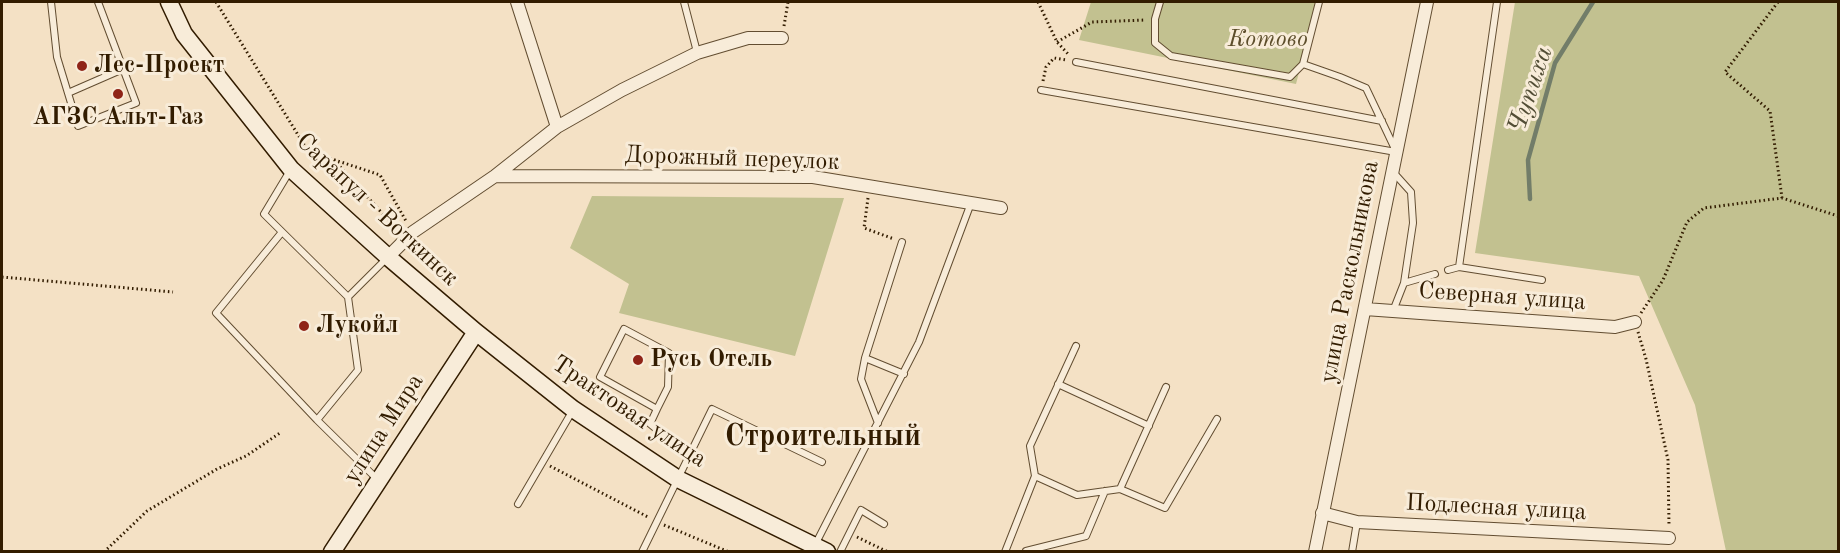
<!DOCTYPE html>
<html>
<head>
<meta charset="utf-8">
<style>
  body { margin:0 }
  #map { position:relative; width:1840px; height:553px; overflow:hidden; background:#f4e1c5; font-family:"Old Standard TT",serif }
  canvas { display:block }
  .frame { position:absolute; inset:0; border:3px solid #321c00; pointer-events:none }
</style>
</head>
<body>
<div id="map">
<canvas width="1840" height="553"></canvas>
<div class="frame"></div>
</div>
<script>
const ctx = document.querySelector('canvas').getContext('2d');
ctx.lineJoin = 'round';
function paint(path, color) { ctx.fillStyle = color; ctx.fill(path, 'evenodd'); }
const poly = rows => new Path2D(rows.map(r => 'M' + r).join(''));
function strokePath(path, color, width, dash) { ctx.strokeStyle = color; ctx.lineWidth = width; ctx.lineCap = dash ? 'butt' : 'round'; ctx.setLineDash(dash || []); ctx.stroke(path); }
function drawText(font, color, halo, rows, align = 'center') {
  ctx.font = font + ' "Old Standard TT",serif'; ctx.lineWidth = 6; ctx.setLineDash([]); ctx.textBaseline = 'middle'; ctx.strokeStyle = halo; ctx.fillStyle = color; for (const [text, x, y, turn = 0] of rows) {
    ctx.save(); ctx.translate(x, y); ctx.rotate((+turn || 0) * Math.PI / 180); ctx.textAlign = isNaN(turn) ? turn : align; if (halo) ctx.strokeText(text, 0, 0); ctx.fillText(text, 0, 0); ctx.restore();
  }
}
const green = poly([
  [1091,2,1317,2,1296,84,1079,40],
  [1515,2,1838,2,1838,551,1726,551,1695,405,1639,276,1475,253],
  [592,196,844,198,795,356,619,313,629,284,570,248]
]);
const stream = poly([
  [1530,199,1528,160,1555,63,1593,2]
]);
const path = poly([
  [216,2,308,151,380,175,406,221],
  [1038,2,1057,42,1069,55],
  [1778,2,1725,72,1770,111,1782,198],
  [784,26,788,2],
  [1057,42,1092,22,1146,20],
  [1043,81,1046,67,1054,58,1066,60],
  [334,160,391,223,395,233],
  [868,198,864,228,894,239],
  [2,277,173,292],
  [1641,313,1663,280,1687,222,1704,208,1782,198,1838,216],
  [1638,332,1646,359,1668,460,1669,526],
  [550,466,648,517],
  [664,525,729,552],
  [857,537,888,552],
  [104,552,147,511,217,469,246,456,280,433]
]);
const service = poly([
  [51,2,57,57,78,126,136,103,98,2],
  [684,2,697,52],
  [1160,2,1155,19,1155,43,1171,56,1290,77,1303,64,1319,2],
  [1076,62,1382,121],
  [1303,64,1340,77,1366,88,1395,149],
  [1041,90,1396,152],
  [68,93,123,69],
  [291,169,264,214,348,297,358,370,317,420,377,479],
  [1393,172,1411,192,1413,223,1404,283],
  [282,232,216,313,317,420],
  [902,242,865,358,904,374],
  [1459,267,1542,280],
  [1448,270,1459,267,1497,2],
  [348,297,388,257],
  [1393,311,1404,283,1435,274],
  [865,358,861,379,878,423],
  [1058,384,1149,426],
  [657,409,600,377,624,329,669,353,668,387,657,409,650,424,666,437,692,450],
  [1035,476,1030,446,1076,346],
  [1120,489,1166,387],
  [518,504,573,410],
  [815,545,919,342,971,203],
  [1026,551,1086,536,1105,491],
  [642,552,712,409,822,462],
  [840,552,861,510,884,524],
  [1005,552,1035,476,1077,495,1120,489,1165,508,1217,419],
  [1352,552,1357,522]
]);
const minor = poly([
  [517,2,557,127],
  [495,176,813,177,1001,208],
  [388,257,413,232,495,176,557,127,622,90,697,53,748,38,782,38],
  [1365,309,1615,327,1635,322],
  [1322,513,1357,522,1669,538],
  [1315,552,1427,2]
]);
const secondary = poly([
  [169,2,184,34,291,169,388,257,476,332,573,409,678,479,827,552],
  [332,552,476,332]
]);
const markers = [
  [82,66,6,"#8f2418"],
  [118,94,6,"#8f2418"],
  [304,326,6,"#8f2418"],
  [638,360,6,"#8f2418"]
];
const parkNames = [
  ["Котово",1268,40]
];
const poiNames = [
  ["Лес-Проект",94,66],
  ["АГЗС Альт-Газ",118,118,"center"],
  ["Лукойл",316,326],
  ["Русь Отель",650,360]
];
const streetNames = [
  ["Дорожный переулок",732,159,2],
  ["Сарапул - Воткинск",377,210,43],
  ["улица Раскольникова",1350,272,-79],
  ["Северная улица",1502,297,4],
  ["Трактовая улица",629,412,34],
  ["улица Мира",384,429,-57],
  ["Подлесная улица",1496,508,3]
];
const waterNames = [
  ["Чупиха",1531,90,-71]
];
const districtNames = [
  ["Строительный",823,437]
];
paint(green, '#c2c190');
strokePath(stream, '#727d69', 4.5);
strokePath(service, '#624d31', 8);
strokePath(minor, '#624d31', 14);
strokePath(secondary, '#321c00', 19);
strokePath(path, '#321c00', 3, [1.5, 3]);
strokePath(service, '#f8ecd9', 6);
strokePath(minor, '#f8ecd9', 12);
strokePath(secondary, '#f8ecd9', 16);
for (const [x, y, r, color] of markers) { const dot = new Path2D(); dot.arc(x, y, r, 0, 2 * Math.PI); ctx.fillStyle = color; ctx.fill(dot); strokePath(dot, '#f8ecd9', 2); }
drawText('italic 24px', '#5d4e2b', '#f8ecd9', parkNames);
drawText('bold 24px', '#321c00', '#f8ecd9', poiNames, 'left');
drawText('24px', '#321c00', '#f8ecd9', streetNames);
drawText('italic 26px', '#524d35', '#f8ecd9', waterNames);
drawText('bold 30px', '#321c00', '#f8ecd9', districtNames);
</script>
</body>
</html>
